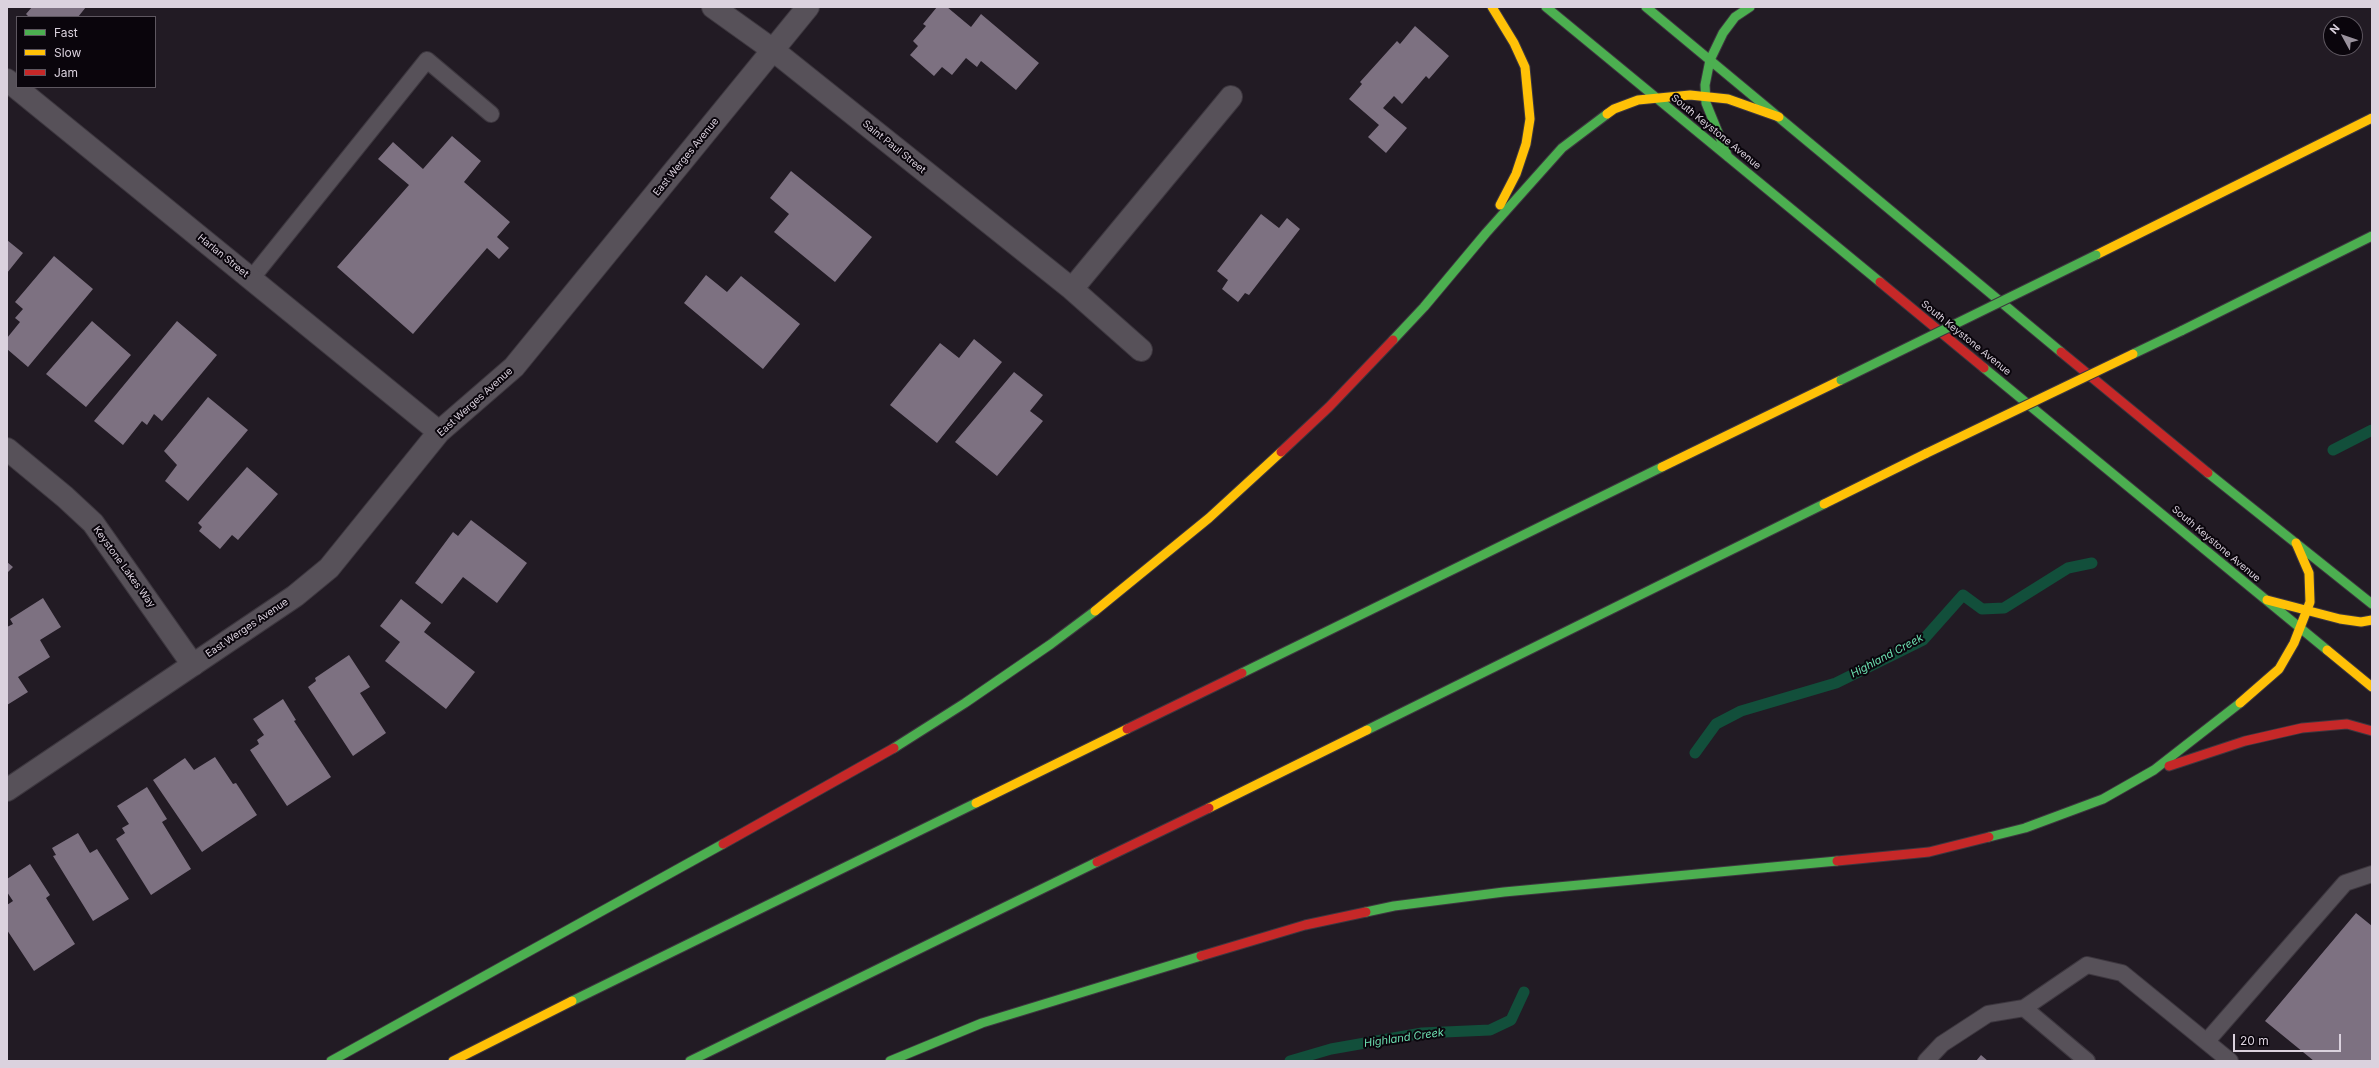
<!DOCTYPE html>
<html>
<head>
<meta charset="utf-8">
<style>
  body { margin:0 }
  #map { position:relative; width:2379px; height:1068px; overflow:hidden; background:#221b24; font-family:Inter,sans-serif }
  canvas { display:block }
  .frame { position:absolute; inset:0; border:8px solid #dbd2de; pointer-events:none }
  .legend { position:absolute; left:16px; top:16px; width:140px; height:72px; box-sizing:border-box; background:#0a050c; border:1px solid #5e5760; margin:0; padding:5px 7px; list-style:none; font-size:12px; color:#dbd2de }
  .legend li { display:flex; align-items:center; gap:8px; height:20px }
  .legend b { width:20px; border:1px solid #5e5760 }
  .north { position:absolute; left:2323px; top:16px; width:40px; height:40px; box-sizing:border-box; background:#0a050c; border:1px solid #5e5760; border-radius:50%; rotate:310deg; font-size:11px; font-weight:700; line-height:16px; text-align:center; color:#dbd2de }
  .north::after { content:''; display:block; margin:auto; width:14px; height:18px; background:#9a929d; clip-path:polygon(50% 0,100% 100%,50% 72%,0 100%) }
  .scale { position:absolute; left:2233px; top:1034px; width:108px; height:18px; box-sizing:border-box; border:2px solid #dbd2de; border-top:0; padding-left:5px; font-size:12px; line-height:14px; white-space:nowrap; color:#dbd2de; -webkit-text-stroke:3px #0a050c; paint-order:stroke }
</style>
</head>
<body>
<div id="map">
<canvas width="2379" height="1068"></canvas>
<div class="frame"></div>
<ul class="legend">
<li><b style="height:5px;background:#4caf50"></b>Fast</li>
<li><b style="height:5px;background:#ffc107"></b>Slow</li>
<li><b style="height:5px;background:#c62828"></b>Jam</li>
</ul>
<div class="north">N</div>
<div class="scale">20 m</div>
</div>
<script>
const ctx = document.querySelector('canvas').getContext('2d');
ctx.lineJoin = 'round';
const poly = rows => new Path2D(rows.map(r => 'M' + r).join(''));
function strokePath(path, color, width, dash) { ctx.strokeStyle = color; ctx.lineWidth = width; ctx.lineCap = dash ? 'butt' : 'round'; ctx.setLineDash(dash || []); ctx.stroke(path); }
function paint(path, color) { ctx.fillStyle = color; ctx.fill(path, 'evenodd'); }
function drawText(font, color, halo, rows, align = 'center') {
  ctx.font = font + ' Inter,sans-serif'; ctx.lineWidth = 4; ctx.setLineDash([]); ctx.textBaseline = 'middle'; ctx.strokeStyle = halo; ctx.fillStyle = color; for (const [text, x, y, turn = 0] of rows) {
    ctx.save(); ctx.translate(x, y); ctx.rotate((+turn || 0) * Math.PI / 180); ctx.textAlign = isNaN(turn) ? turn : align; if (halo) ctx.strokeText(text, 0, 0); ctx.fillText(text, 0, 0); ctx.restore();
  }
}
const stream = poly([
  [2333,450,2372,430],
  [1695,753,1716,724,1741,711,1836,683,1923,640,1963,595,1982,609,2004,608,2068,568,2092,563],
  [1290,1061,1331,1049,1422,1033,1490,1030,1511,1020,1524,992]
]);
const building = poly([
  [32,7,86,7,78,17,29,17,26,14],
  [937,7,947,7,971,27,981,14,1039,63,1016,90,981,61,977,67,966,58,952,75,942,67,934,76,910,55,918,46,913,41,926,26,923,24],
  [1415,26,1449,56,1429,79,1426,76,1402,104,1394,96,1383,108,1407,128,1386,153,1368,137,1379,125,1349,99,1362,84,1360,82,1397,41,1400,44],
  [452,136,481,161,464,182,510,222,497,237,509,248,499,259,487,248,413,334,337,267,409,185,378,159,393,142,423,169],
  [791,171,872,237,835,282,774,232,789,214,770,198],
  [1261,214,1279,228,1287,218,1300,229,1249,295,1245,293,1238,302,1222,289,1228,280,1217,271],
  [7,240,23,253,7,273],
  [54,256,93,289,28,367,7,349,7,338,20,322,15,318,23,309,15,302],
  [706,275,727,292,741,276,800,324,763,369,684,303],
  [92,321,131,355,86,407,46,374],
  [177,321,217,355,162,421,154,414,147,425,142,421,123,445,94,421],
  [974,339,1002,362,937,443,890,405,940,343,959,358],
  [1014,372,1043,395,1030,411,1043,421,997,476,955,442],
  [208,397,248,430,188,501,165,481,177,465,164,451],
  [247,467,278,494,238,540,232,535,220,549,199,531,202,527,198,523],
  [471,520,527,563,497,603,463,577,442,604,415,583,453,532,458,536],
  [7,562,13,567,7,573],
  [43,598,61,627,40,640,50,657,18,677,28,692,7,705,7,627,13,624,10,619],
  [401,599,431,623,424,632,475,672,446,709,385,661,400,642,380,626],
  [349,655,370,687,360,693,386,733,353,756,308,687,316,681,315,678],
  [283,699,296,720,294,721,331,777,287,806,250,750,259,744,257,740,264,735,253,719],
  [215,757,233,784,236,783,257,815,202,852,153,780,185,758,194,770],
  [147,787,167,819,162,822,191,869,151,895,116,839,125,833,122,828,129,824,117,806],
  [78,833,90,853,97,849,129,899,93,921,53,856,56,855,52,848],
  [30,864,50,895,46,898,75,944,34,971,7,930,7,905,13,901,7,892,7,879],
  [2356,913,2372,926,2372,1061,2314,1061,2265,1021],
  [1981,1055,1988,1061,1976,1061]
]);
const lane = poly([
  [251,279,427,60,491,114],
  [2024,1008,2087,965,2122,973,2230,1061],
  [2207,1041,2345,883,2372,874],
  [1926,1061,1942,1044,1988,1014,2024,1008,2087,1061]
]);
const street = poly([
  [713,7,773,50,1072,289,1141,350],
  [7,80,439,432],
  [1072,289,1231,97],
  [7,449,65,497,93,523,193,665],
  [7,790,295,596,329,568,439,432,514,367,808,7]
]);
const fast = poly([
  [1546,7,1880,282],
  [1646,7,2061,352],
  [1728,157,1706,103,1705,85,1710,60,1723,33,1735,17,1750,7],
  [2181,331,2372,236],
  [1393,340,1424,307,1486,233,1562,148,1607,114],
  [1984,368,2327,650],
  [2208,473,2372,604],
  [1242,673,1662,467],
  [1367,730,1824,504],
  [894,748,965,703,1051,644,1095,611],
  [1989,837,2025,828,2103,799,2154,770,2240,703],
  [1366,912,1394,906,1504,892,1837,861],
  [572,1001,976,803],
  [331,1061,723,844],
  [690,1061,1097,862],
  [890,1061,982,1023,1201,956]
]);
const slow = poly([
  [1492,7,1514,43,1525,67,1530,119,1526,144,1516,174,1500,205],
  [1607,114,1614,109,1638,100,1690,95,1728,99,1779,117],
  [2096,255,2372,118],
  [1662,467,1841,380],
  [1824,504,1927,453],
  [2267,600,2340,619,2361,622,2372,620],
  [1095,611,1209,518,1281,452],
  [2327,650,2372,687],
  [2240,703,2279,669,2294,643,2310,602,2309,573,2296,543],
  [976,803,1127,729],
  [1209,808,1367,730],
  [453,1061,572,1001]
]);
const jam = poly([
  [1880,282,1984,368],
  [2061,352,2208,473],
  [1281,452,1329,407,1393,340],
  [1127,729,1242,673],
  [2169,766,2245,741,2302,728,2347,724,2372,731],
  [723,844,894,748],
  [1837,861,1929,852,1989,837],
  [1097,862,1209,808],
  [1201,956,1305,925,1366,912]
]);
const fastBridge = poly([
  [2133,354,2181,331],
  [1841,380,2096,255]
]);
const slowBridge = poly([
  [1927,453,2133,354]
]);
const streetNames = [
  ["South Keystone Avenue",1716,132,39],
  ["Saint Paul Street",894,147,39],
  ["East Werges Avenue",686,157,-51],
  ["Harlan Street",223,256,39],
  ["South Keystone Avenue",1966,338,39],
  ["East Werges Avenue",475,402,-42],
  ["South Keystone Avenue",2216,544,40],
  ["Keystone Lakes Way",124,567,54],
  ["East Werges Avenue",247,628,-34]
];
const waterNames = [
  ["Highland Creek",1887,656,-28],
  ["Highland Creek",1404,1038,-8]
];
strokePath(stream, '#124f3b', 11);
paint(building, '#7d7181');
strokePath(lane, '#3d373f', 18);
strokePath(street, '#3d373f', 24);
strokePath(fast, '#3d373f', 11);
strokePath(slow, '#3d373f', 11);
strokePath(jam, '#3d373f', 11);
strokePath(lane, '#575159', 16);
strokePath(street, '#575159', 22);
strokePath(fast, '#4caf50', 9);
strokePath(slow, '#ffc107', 9);
strokePath(jam, '#c62828', 9);
strokePath(fastBridge, '#3d373f', 11, []);
strokePath(slowBridge, '#3d373f', 11, []);
strokePath(fastBridge, '#4caf50', 9);
strokePath(slowBridge, '#ffc107', 9);
drawText('10px', '#dbd2de', '#0a050c', streetNames);
drawText('italic 11px', '#6ee2b3', '#0a050c', waterNames);
</script>
</body>
</html>
